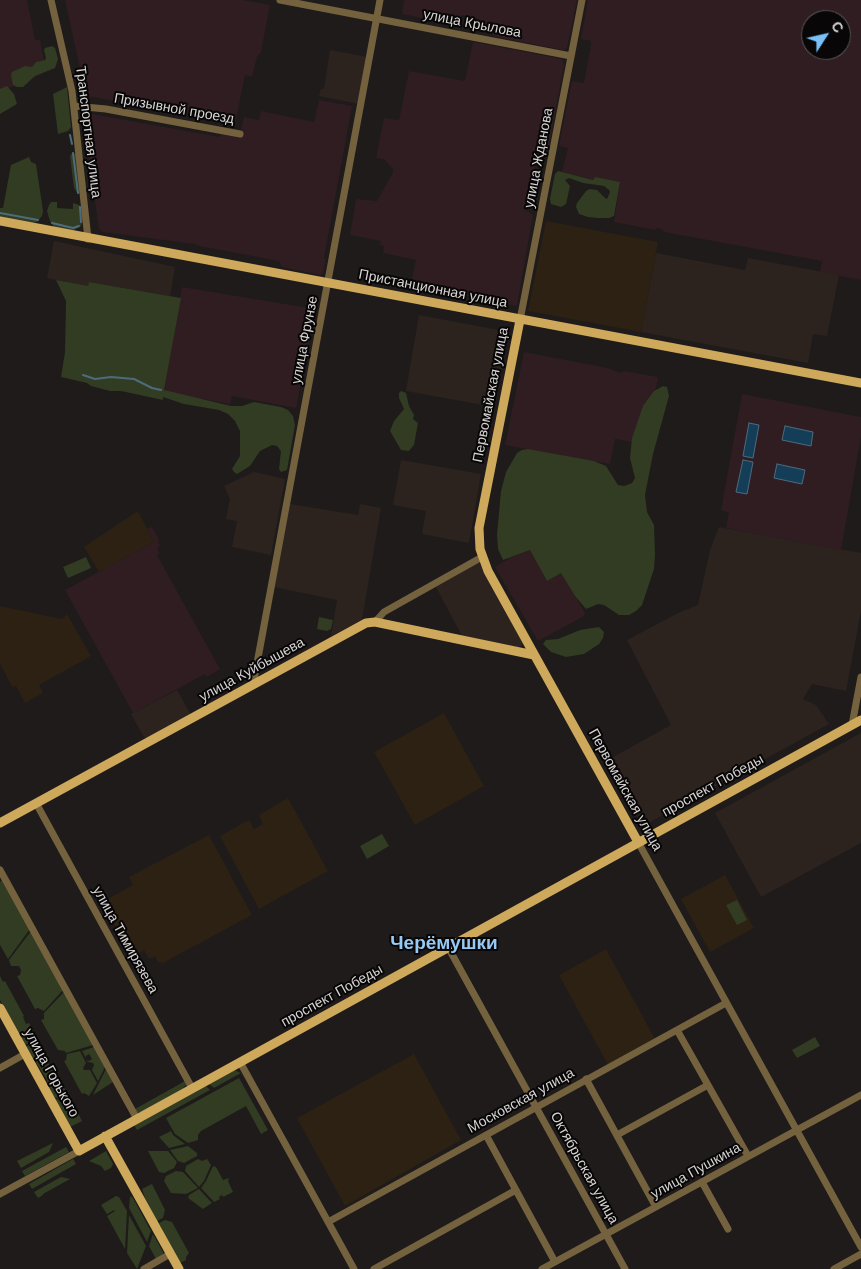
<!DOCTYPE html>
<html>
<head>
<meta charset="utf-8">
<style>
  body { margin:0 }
  #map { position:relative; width:861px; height:1269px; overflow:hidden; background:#1e1b1a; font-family:Helvetica,sans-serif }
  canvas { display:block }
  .north { position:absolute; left:801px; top:10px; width:50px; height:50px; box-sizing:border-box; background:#080606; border:1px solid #5b5958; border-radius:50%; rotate:55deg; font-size:14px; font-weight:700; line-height:20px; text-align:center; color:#d7d5d4 }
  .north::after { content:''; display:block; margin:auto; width:18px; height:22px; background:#79bff8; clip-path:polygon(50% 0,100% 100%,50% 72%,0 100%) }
</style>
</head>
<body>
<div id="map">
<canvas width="861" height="1269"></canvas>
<div class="north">С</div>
</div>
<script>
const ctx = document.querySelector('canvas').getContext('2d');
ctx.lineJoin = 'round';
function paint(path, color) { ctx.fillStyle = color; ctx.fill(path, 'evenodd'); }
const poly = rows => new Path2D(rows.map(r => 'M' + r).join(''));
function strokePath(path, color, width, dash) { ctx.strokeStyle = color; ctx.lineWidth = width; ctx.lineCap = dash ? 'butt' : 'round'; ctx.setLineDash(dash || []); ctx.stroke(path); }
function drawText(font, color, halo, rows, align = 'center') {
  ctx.font = font + ' Helvetica,sans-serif'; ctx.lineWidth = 4; ctx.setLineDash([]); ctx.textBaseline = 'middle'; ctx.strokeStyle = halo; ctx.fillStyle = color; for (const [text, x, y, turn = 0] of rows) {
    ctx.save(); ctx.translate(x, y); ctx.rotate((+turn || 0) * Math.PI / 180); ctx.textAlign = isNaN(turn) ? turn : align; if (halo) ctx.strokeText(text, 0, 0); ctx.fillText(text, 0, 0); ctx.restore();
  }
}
const built = poly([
  [330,50,367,57,359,104,319,96,321,89,324,89],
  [54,241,175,267,170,296,89,282,88,287,47,278],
  [656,253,745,270,748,258,839,275,827,336,813,334,808,363,641,332],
  [419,315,509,332,494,407,406,391],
  [401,460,481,474,469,543,422,534,426,511,393,505],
  [254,472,285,479,271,555,232,547,237,521,226,519,230,499,224,486],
  [290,504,358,515,360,504,381,508,362,620,331,636,337,600,274,587],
  [719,527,861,553,861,611,846,691,812,684,803,699,816,705,829,724,643,826,606,761,671,725,627,640,678,613,698,605,710,550],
  [479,562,521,639,523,644,521,646,518,647,462,636,436,587],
  [177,690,191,715,148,738,144,737,131,714],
  [861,733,861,843,761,897,715,813]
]);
const industrial = poly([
  [0,0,27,0,35,40,40,40,46,72,0,92],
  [65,0,243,0,270,5,261,52,257,57,252,77,245,75,235,125,168,109,160,107,160,109,86,96],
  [404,0,577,0,567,48,563,50,493,36,493,31,476,28,478,19,473,17,461,15,459,25,402,14],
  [588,0,861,0,861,280,820,272,822,261,664,232,662,229,657,228,655,230,614,222,620,182,594,178,594,180,562,172,568,148,559,146,572,81,584,83,591,44,591,41,581,39],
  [811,20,841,20,841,50,811,50],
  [473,42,562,59,564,65,548,149,546,150,544,160,537,159,524,209,533,215,517,306,452,293,447,296,410,289,416,260,383,253,384,246,380,245,381,241,350,235,356,199,377,201,393,172,393,169,384,159,376,158,384,118,399,120,409,71,465,81],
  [319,100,352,106,324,258,326,259,323,273,321,275,282,267,279,261,199,246,195,244,103,232,99,229,83,116,86,113,220,137,221,134,239,138,244,117,259,120,261,111,314,122],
  [182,287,315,309,296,408,232,396,230,404,164,392],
  [524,352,608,368,621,373,624,371,658,377,656,388,643,412,637,443,615,439,610,464,505,445],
  [742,394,861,417,861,437,841,550,726,528,729,513,721,510],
  [152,527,159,540,158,541,160,546,157,548,160,553,157,555,220,669,207,677,205,674,133,713,65,590,154,542,147,529],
  [530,550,547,581,561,572,585,613,584,616,538,641,495,567,510,558]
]);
const education = poly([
  [546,221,658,242,641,332,528,311],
  [136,512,139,513,154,542,99,572,84,547],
  [0,606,62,619,67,614,91,656,39,685,43,693,25,703,16,686,12,687,0,664],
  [444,713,484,786,415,825,374,752],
  [288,798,328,871,259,909,220,836,249,820,254,829,263,824,259,815],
  [209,835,252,915,163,963,158,962,155,956,149,959,144,950,132,957,102,902,133,885,129,877],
  [725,875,754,928,710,952,681,899],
  [606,949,655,1039,608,1065,559,975],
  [414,1054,461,1140,345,1206,297,1118]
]);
const green = poly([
  [52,46,55,48,58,59,55,68,35,76,23,87,17,87,13,85,11,75,12,72,25,66,32,67,36,62,45,60,46,58,44,50,45,48],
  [7,86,14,94,17,104,0,114,0,89],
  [67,87,71,127,68,131,58,134,53,94],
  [72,153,76,154,80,193,78,194,74,188,70,156],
  [29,157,31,162,36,164,43,211,42,216,37,222,32,223,0,217,0,208,3,208,11,165],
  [558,171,593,180,595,177,620,182,614,216,609,218,598,218,588,217,579,214,576,207,577,203,586,191,590,189,597,190,605,198,607,199,610,192,609,190,604,186,583,183,569,178,565,180,570,186,566,204,561,207,551,204,550,199,555,174],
  [51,202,57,202,57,208,73,209,73,203,79,205,82,208,83,220,81,226,73,231,54,227,50,221,47,211,49,205],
  [56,280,88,286,89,282,181,298,164,390,231,406,242,406,254,402,281,407,288,410,293,416,295,425,287,470,281,472,279,469,281,451,277,446,272,445,260,451,250,466,237,474,234,472,232,469,240,456,240,431,235,421,228,414,219,410,184,404,163,397,163,400,121,391,110,391,91,386,87,383,61,377,65,352,66,301],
  [663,386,667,387,669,396,653,454,645,495,647,512,654,525,655,555,654,569,642,605,636,611,629,615,619,615,604,605,598,604,586,609,575,596,561,573,547,581,530,550,503,560,498,549,497,535,501,491,506,472,517,453,522,450,528,449,594,461,606,466,618,485,624,486,632,483,635,478,630,458,632,438,643,406,654,391],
  [401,391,406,393,409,406,414,415,413,419,418,423,414,445,409,451,401,450,390,431,394,421,404,409,399,398,399,393],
  [86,557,91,568,68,578,63,567],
  [319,617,333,620,331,629,327,631,317,629],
  [599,627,604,632,603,638,599,644,584,654,566,657,551,652,543,644,546,640,558,639,580,630],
  [382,834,389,846,367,859,360,846],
  [2,880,30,929,8,959,0,945,0,882],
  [737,900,747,920,737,925,726,905],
  [31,931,63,990,44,1011,38,1008,35,1009,17,976,20,975,21,970,19,966,11,966,9,960],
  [0,976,3,982,5,981,24,1016,23,1017,26,1024,29,1023,37,1038,25,1045,0,1000],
  [64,992,93,1045,66,1053,65,1051,58,1050,41,1020,44,1019,44,1013],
  [815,1037,820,1046,797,1058,792,1050],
  [38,1040,48,1058,46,1059,50,1066,52,1065,71,1101,53,1097,49,1089,47,1080,26,1047],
  [94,1047,105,1067,98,1081,92,1070,94,1065,93,1063,88,1062,86,1060,89,1061,92,1059,89,1054,86,1056,86,1058,82,1051],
  [80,1051,86,1063,83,1068,84,1070,90,1070,97,1083,89,1096,84,1093,82,1094,64,1061,66,1060,67,1054],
  [106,1069,113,1082,93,1095],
  [234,1070,241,1073,214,1088,209,1084],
  [239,1078,268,1130,261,1134,246,1106,201,1131,198,1135,198,1140,188,1143,175,1134,166,1118],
  [185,1081,186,1085,182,1089,142,1112,137,1113,135,1109],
  [206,1086,210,1090,137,1130,134,1125],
  [55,1099,71,1102,74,1110,76,1109,82,1121,70,1127],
  [171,1131,173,1135,185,1144,169,1148,159,1137],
  [53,1143,49,1152,21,1168,17,1161],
  [188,1146,197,1153,197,1156,184,1163,178,1161,170,1150],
  [66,1147,69,1152,25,1176,22,1171],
  [106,1151,113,1164,111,1168,105,1171,101,1166,89,1161],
  [148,1151,168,1151,177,1162,174,1168,164,1173,159,1172],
  [73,1159,76,1164,32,1189,29,1184],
  [198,1159,202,1161,207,1159,211,1165,204,1181,199,1187,185,1171,186,1166],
  [213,1166,216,1167,223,1180,229,1178,228,1181,233,1192,223,1197,222,1195,219,1197,220,1199,214,1202,201,1188,206,1181],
  [176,1171,183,1172,198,1188,186,1194,171,1193,164,1181,166,1176],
  [61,1177,70,1179,43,1194,43,1195,38,1198,34,1192],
  [152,1184,165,1210,163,1218,157,1221,145,1198,142,1189],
  [199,1189,212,1203,203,1209,188,1198,189,1195],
  [116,1196,119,1197,127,1211,125,1249,107,1216,115,1211,114,1210,107,1214,101,1205],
  [130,1196,133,1198,151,1231,147,1242,129,1208],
  [129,1215,146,1246,137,1269,127,1253],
  [165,1220,172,1222,189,1253,186,1257,186,1260,180,1263,159,1223],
  [153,1234,163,1252,163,1254,156,1259,149,1246]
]);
const water = poly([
  [749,423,759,425,753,458,743,456,749,423],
  [785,426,813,432,811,446,782,440,785,426],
  [743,460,753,462,747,494,736,492,743,460],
  [777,464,805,470,802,484,774,478,777,464]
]);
const stream = poly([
  [70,135,72,144],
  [73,153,78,193],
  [80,207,81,222],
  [0,213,38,220],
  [52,223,73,228,79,226],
  [83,375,95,379,111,377,134,379,152,388,161,390]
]);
const minor = poly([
  [51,0,72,91,88,239],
  [280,0,571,56],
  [74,106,106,109,240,134],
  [520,320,582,0],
  [375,622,384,612,482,557],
  [253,685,380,0],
  [852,725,861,677],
  [36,803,192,1088],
  [638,842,861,1247],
  [0,870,137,1119],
  [448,947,625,1269],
  [677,1030,748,1156],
  [240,1062,354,1269],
  [0,1068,25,1054],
  [586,1079,656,1207],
  [486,1135,555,1262],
  [617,1135,708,1085],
  [702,1182,728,1229],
  [0,1194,79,1151],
  [328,1222,726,1003],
  [144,1269,170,1254],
  [374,1269,516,1190],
  [542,1269,861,1095],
  [834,1269,861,1254]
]);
const major = poly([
  [0,221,861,383],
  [520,320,479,528,480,549,488,571,638,842],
  [0,823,366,623,375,622,534,655],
  [0,1008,79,1151,861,720],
  [105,1136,179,1269]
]);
const streetNames = [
  ["улица Крылова",472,24,11],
  ["Призывной проезд",174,109,10],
  ["Транспортная улица",88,132,83],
  ["улица Жданова",539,158,-79],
  ["Пристанционная улица",433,289,11],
  ["улица Фрунзе",305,340,-79],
  ["Первомайская улица",491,395,-79],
  ["улица Куйбышева",252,670,-29],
  ["проспект Победы",713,786,-29],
  ["Первомайская улица",625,790,61],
  ["улица Тимирязева",125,940,61],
  ["проспект Победы",332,996,-29],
  ["улица Горького",51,1073,61],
  ["Московская улица",521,1101,-29],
  ["Октябрьская улица",584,1168,61],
  ["улица Пушкина",696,1171,-29]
];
const districtNames = [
  ["Черёмушки",444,944]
];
paint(built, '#2c231f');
paint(industrial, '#2f1d22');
paint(education, '#2c2113');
paint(green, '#313c22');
paint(water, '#143d58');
strokePath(water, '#4e6b7d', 1);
strokePath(stream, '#4e6b7d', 2);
strokePath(minor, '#74623e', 7);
strokePath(major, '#cfa95b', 9);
drawText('14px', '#d7d5d4', '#080606', streetNames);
drawText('bold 19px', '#96c9f3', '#080606', districtNames);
</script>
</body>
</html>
